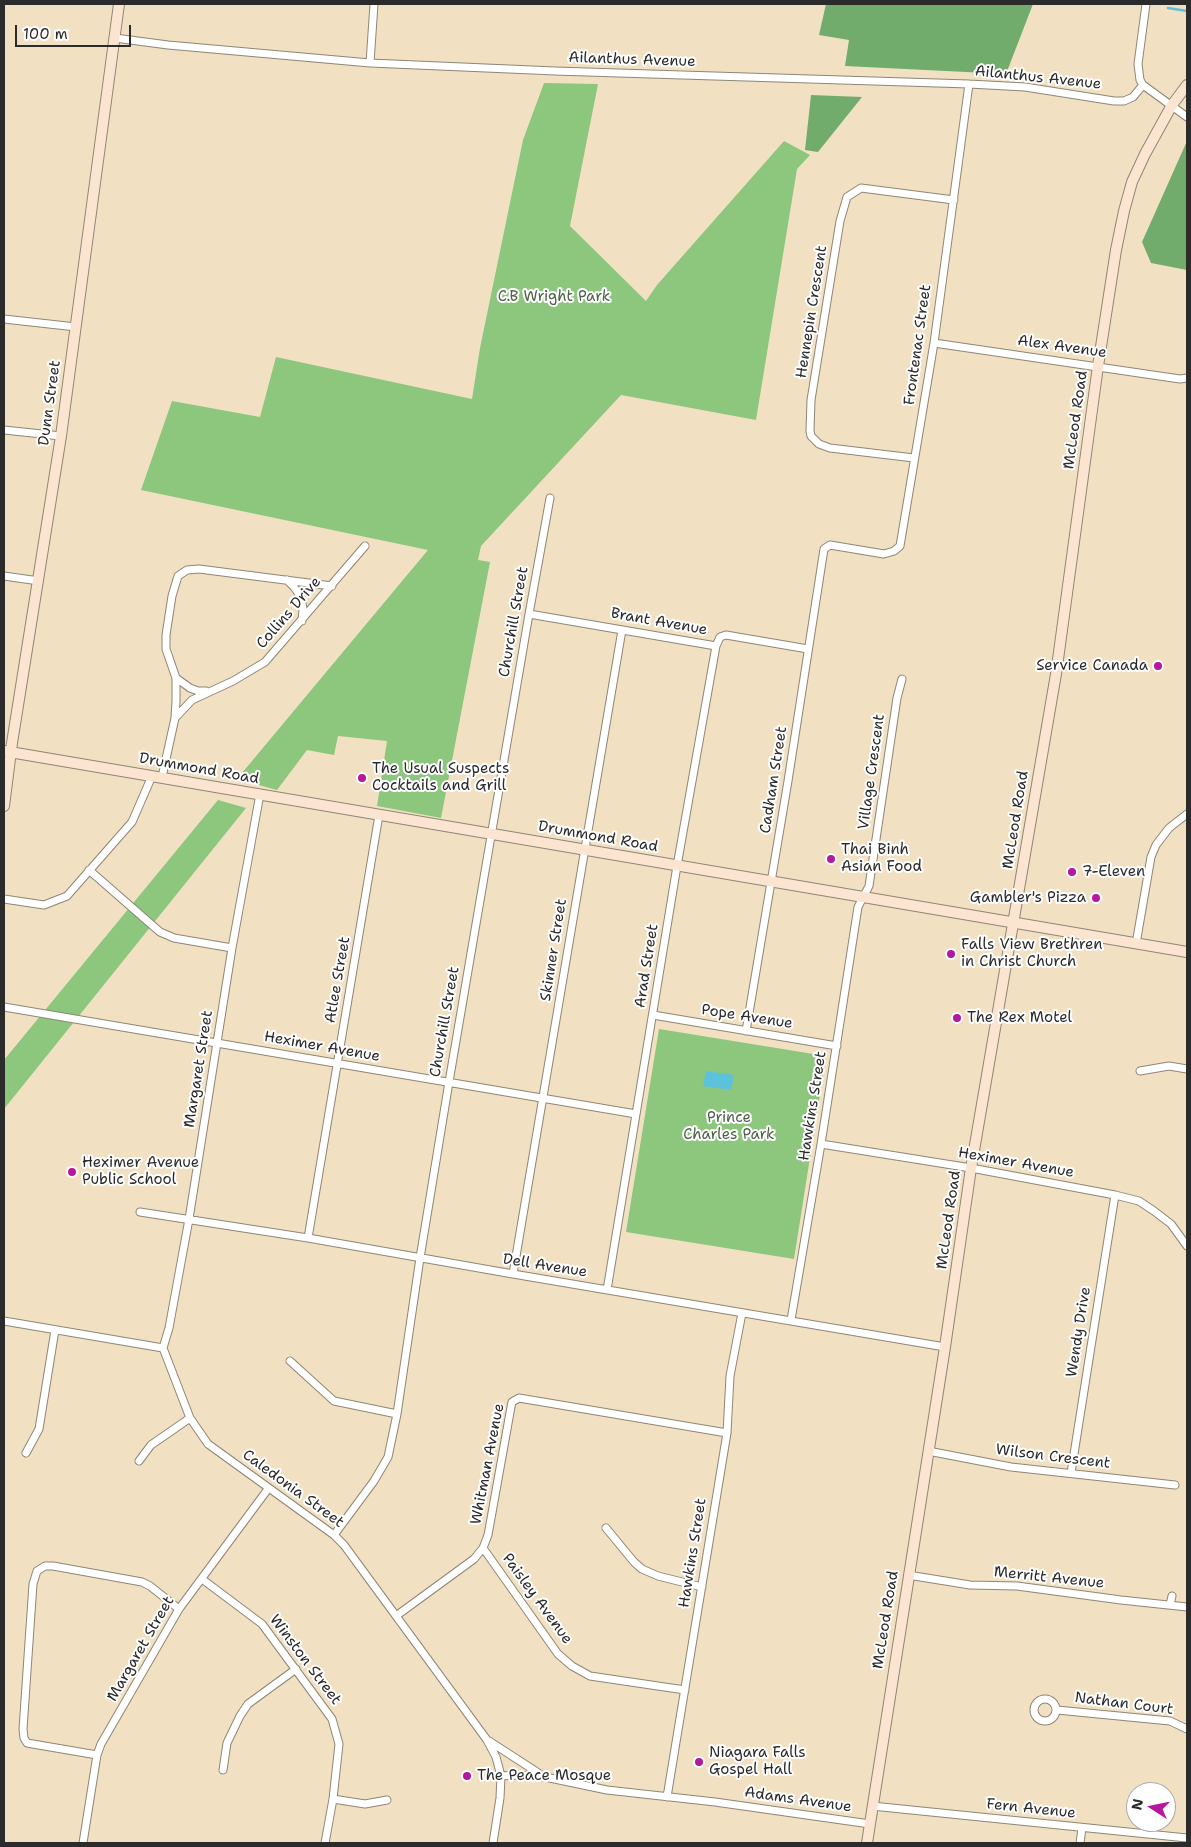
<!DOCTYPE html>
<html>
<head>
<meta charset="utf-8">
<style>
  body { margin:0 }
  #map { position:relative; width:1191px; height:1847px; overflow:hidden; background:#f2e0c2; font-family:"Shantell Sans",sans-serif }
  canvas { display:block }
  .frame { position:absolute; inset:0; border:5px solid #2b2b2b; pointer-events:none }
  .north { position:absolute; left:1126px; top:1782px; width:50px; height:50px; box-sizing:border-box; background:#fff; border:1px solid #aaa; border-radius:50%; rotate:281deg; font-size:14px; font-weight:700; line-height:20px; text-align:center; color:#2b2b2b }
  .north::after { content:''; display:block; margin:auto; width:18px; height:22px; background:#b5179e; clip-path:polygon(50% 0,100% 100%,50% 72%,0 100%) }
  .scale { position:absolute; left:15px; top:25px; width:116px; height:22px; box-sizing:border-box; border:2px solid #2b2b2b; border-top:0; padding-left:6px; font-size:15px; line-height:18px; white-space:nowrap; color:#2b2b2b; -webkit-text-stroke:4px #fff; paint-order:stroke }
</style>
</head>
<body>
<div id="map">
<canvas width="1191" height="1847"></canvas>
<div class="frame"></div>
<div class="north">N</div>
<div class="scale">100 m</div>
</div>
<script>
const ctx = document.querySelector('canvas').getContext('2d');
ctx.lineJoin = 'round';
function paint(path, color) { ctx.fillStyle = color; ctx.fill(path, 'evenodd'); }
const poly = rows => new Path2D(rows.map(r => 'M' + r).join(''));
function strokePath(path, color, width, dash) { ctx.strokeStyle = color; ctx.lineWidth = width; ctx.lineCap = dash ? 'butt' : 'round'; ctx.setLineDash(dash || []); ctx.stroke(path); }
function drawText(font, color, halo, rows, align = 'center') {
  ctx.font = font + ' "Shantell Sans",sans-serif'; ctx.lineWidth = 4; ctx.setLineDash([]); ctx.textBaseline = 'middle'; ctx.strokeStyle = halo; ctx.fillStyle = color; for (const [text, x, y, turn = 0] of rows) {
    ctx.save(); ctx.translate(x, y); ctx.rotate((+turn || 0) * Math.PI / 180); ctx.textAlign = isNaN(turn) ? turn : align; if (halo) ctx.strokeText(text, 0, 0); ctx.fillText(text, 0, 0); ctx.restore();
  }
}
const green = poly([
  [544,83,598,84,570,226,646,301,657,285,784,141,810,155,797,169,756,420,621,395,481,546,478,560,490,562,441,818,377,806,387,741,338,736,334,755,307,750,277,790,237,779,428,550,141,490,172,401,260,417,276,357,472,399,480,348,523,140],
  [218,800,246,808,4,1109,4,1060],
  [659,1029,826,1056,794,1259,626,1232]
]);
const forest = poly([
  [826,4,1033,4,1006,74,845,66,849,40,819,35],
  [811,95,862,97,818,152,805,150],
  [1187,141,1187,270,1151,263,1142,242]
]);
const water = poly([
  [706,1071,734,1075,731,1090,703,1086]
]);
const stream = poly([
  [1168,8,1187,11]
]);
const street = poly([
  [1146,4,1138,64,1140,80,1143,85,1187,117],
  [115,38,168,45,370,63,555,71,969,84,1025,87,1114,101,1124,101,1133,97,1143,85],
  [370,63,374,4],
  [4,319,76,327],
  [934,343,1180,379,1187,378],
  [4,430,61,436],
  [914,458,830,448,819,444,811,436,810,431,811,400,840,221,847,197,861,188,954,200],
  [4,576,39,581],
  [287,580,294,587,301,597,303,609,302,621],
  [529,614,716,646],
  [176,678,190,688,198,691,206,691],
  [175,718,192,700,233,681,265,662,365,546],
  [162,777,175,718,176,701,176,678,166,649,166,635,172,596,178,576,187,570,199,569,332,586],
  [89,870,160,932,174,938,232,948],
  [4,899,44,905,67,896,132,822,152,776],
  [1136,944,1151,857,1156,845,1169,828,1187,814],
  [4,1007,636,1114],
  [653,1015,837,1046],
  [746,1031,788,781,824,549,830,545,884,554,894,551,900,546,934,343,969,84],
  [1140,1071,1169,1066,1187,1069],
  [821,1144,971,1168,1115,1195,1139,1201,1154,1211,1171,1224,1187,1246],
  [140,1212,308,1238,513,1274,945,1347],
  [308,1238,379,815],
  [513,1274,622,630],
  [607,1290,677,866,716,646,720,637,726,635,808,649],
  [791,1320,821,1144,858,907,869,886,897,698,902,679],
  [4,1321,163,1348],
  [163,1348,190,1418,208,1444,334,1535,344,1545,487,1740,496,1757,501,1776,500,1798,493,1843],
  [163,1348,169,1328,189,1219,232,948,260,794],
  [290,1361,334,1401,397,1414],
  [928,1451,1011,1467,1175,1485],
  [26,1453,39,1429,55,1330],
  [139,1461,151,1445,190,1418],
  [1071,1473,1115,1195],
  [606,1528,634,1562,642,1569,658,1576,702,1587],
  [334,1535,374,1481,388,1457,397,1414,420,1258,449,1082,529,614,550,498],
  [483,1548,558,1654,572,1666,590,1676,685,1690],
  [908,1575,970,1585,1017,1586,1121,1600,1187,1607],
  [202,1579,262,1624,332,1719,339,1744,333,1799,325,1843],
  [1170,1605,1172,1596],
  [396,1616,474,1559,483,1548,488,1535,511,1407,512,1402,519,1398,727,1433],
  '1034 1710a11 11 0 1 1 22 0a11 11 0 1 1-22 0Z',
  [1057,1710,1170,1721,1187,1729],
  [489,1741,543,1776],
  [97,1755,27,1743,24,1738,23,1729,33,1584,37,1571,45,1566,53,1566,142,1582,150,1586,179,1609],
  [223,1770,227,1743,240,1716,248,1704,296,1669],
  [501,1776,516,1775,545,1777,607,1790,715,1802,870,1824],
  [667,1797,727,1433,730,1376,742,1313],
  [333,1799,365,1804,387,1800],
  [872,1806,1187,1838],
  [83,1843,97,1755,101,1744,179,1609,268,1489],
  [1080,1843,1082,1828]
]);
const secondary = poly([
  [4,751,1187,952],
  [4,806,12,743,61,436,119,4],
  [867,1843,945,1347,971,1168,1056,674,1098,366,1116,250,1124,211,1132,182,1145,154,1172,105,1187,85]
]);
const markers = [
  [1158,666,5,"#b5179e"],
  [362,778,5,"#b5179e"],
  [831,859,5,"#b5179e"],
  [1072,872,5,"#b5179e"],
  [1096,898,5,"#b5179e"],
  [951,954,5,"#b5179e"],
  [957,1018,5,"#b5179e"],
  [72,1172,5,"#b5179e"],
  [699,1762,5,"#b5179e"],
  [467,1776,5,"#b5179e"]
];
const streetNames = [
  ["Ailanthus Avenue",632,60,2],
  ["Ailanthus Avenue",1038,78,6],
  ["Hennepin Crescent",812,312,-81],
  ["Frontenac Street",918,345,-82],
  ["Alex Avenue",1062,347,8],
  ["Dunn Street",50,403,-82],
  ["McLeod Road",1076,420,-82],
  ["Collins Drive",289,613,-49],
  ["Churchill Street",514,622,-80],
  ["Brant Avenue",659,622,10],
  ["Drummond Road",199,769,10],
  ["Village Crescent",872,772,-82],
  ["Cadham Street",774,780,-81],
  ["McLeod Road",1016,820,-81],
  ["Drummond Road",598,837,10],
  ["Skinner Street",554,950,-81],
  ["Arad Street",647,966,-81],
  ["Atlee Street",338,980,-80],
  ["Pope Avenue",747,1017,9],
  ["Churchill Street",445,1022,-80],
  ["Heximer Avenue",322,1047,10],
  ["Margaret Street",199,1069,-81],
  ["Hawkins Street",813,1106,-81],
  ["Heximer Avenue",1016,1163,10],
  ["McLeod Road",949,1220,-82],
  ["Dell Avenue",545,1266,9],
  ["Wendy Drive",1079,1332,-81],
  ["Wilson Crescent",1053,1457,7],
  ["Whitman Avenue",488,1464,-79],
  ["Caledonia Street",293,1489,36],
  ["Hawkins Street",693,1553,-81],
  ["Merritt Avenue",1049,1578,6],
  ["Paisley Avenue",537,1599,54],
  ["McLeod Road",886,1620,-81],
  ["Margaret Street",141,1649,-60],
  ["Winston Street",305,1660,53],
  ["Nathan Court",1124,1704,7],
  ["Adams Avenue",798,1800,8],
  ["Fern Avenue",1031,1809,6]
];
const parkNames = [
  ["C.B Wright Park",554,297],
  ["Prince",729,1118],
  ["Charles Park",729,1135]
];
const poiNames = [
  ["Service Canada",1148,666,"right"],
  ["The Usual Suspects",372,769],
  ["Cocktails and Grill",372,786],
  ["Thai Binh",841,850],
  ["Asian Food",841,867],
  ["7-Eleven",1082,872],
  ["Gambler's Pizza",1086,898,"right"],
  ["Falls View Brethren",961,945],
  ["in Christ Church",961,962],
  ["The Rex Motel",967,1018],
  ["Heximer Avenue",82,1163],
  ["Public School",82,1180],
  ["Niagara Falls",709,1753],
  ["Gospel Hall",709,1770],
  ["The Peace Mosque",477,1776]
];
paint(green, '#8cc77d');
paint(forest, '#71ac6c');
paint(water, '#5cc1da');
strokePath(stream, '#5cc1da', 2.5);
strokePath(street, '#8e8676', 9);
strokePath(secondary, '#8e8676', 12);
strokePath(street, '#fff', 7);
strokePath(secondary, '#fce5d0', 10);
for (const [x, y, r, color] of markers) { const dot = new Path2D(); dot.arc(x, y, r, 0, 2 * Math.PI); ctx.fillStyle = color; ctx.fill(dot); strokePath(dot, '#fff', 2); }
drawText('15px', '#2b2b2b', '#fff', streetNames);
drawText('15px', '#4d6248', '#fff', parkNames);
drawText('15px', '#2b2b2b', '#fff', poiNames, 'left');
</script>
</body>
</html>
